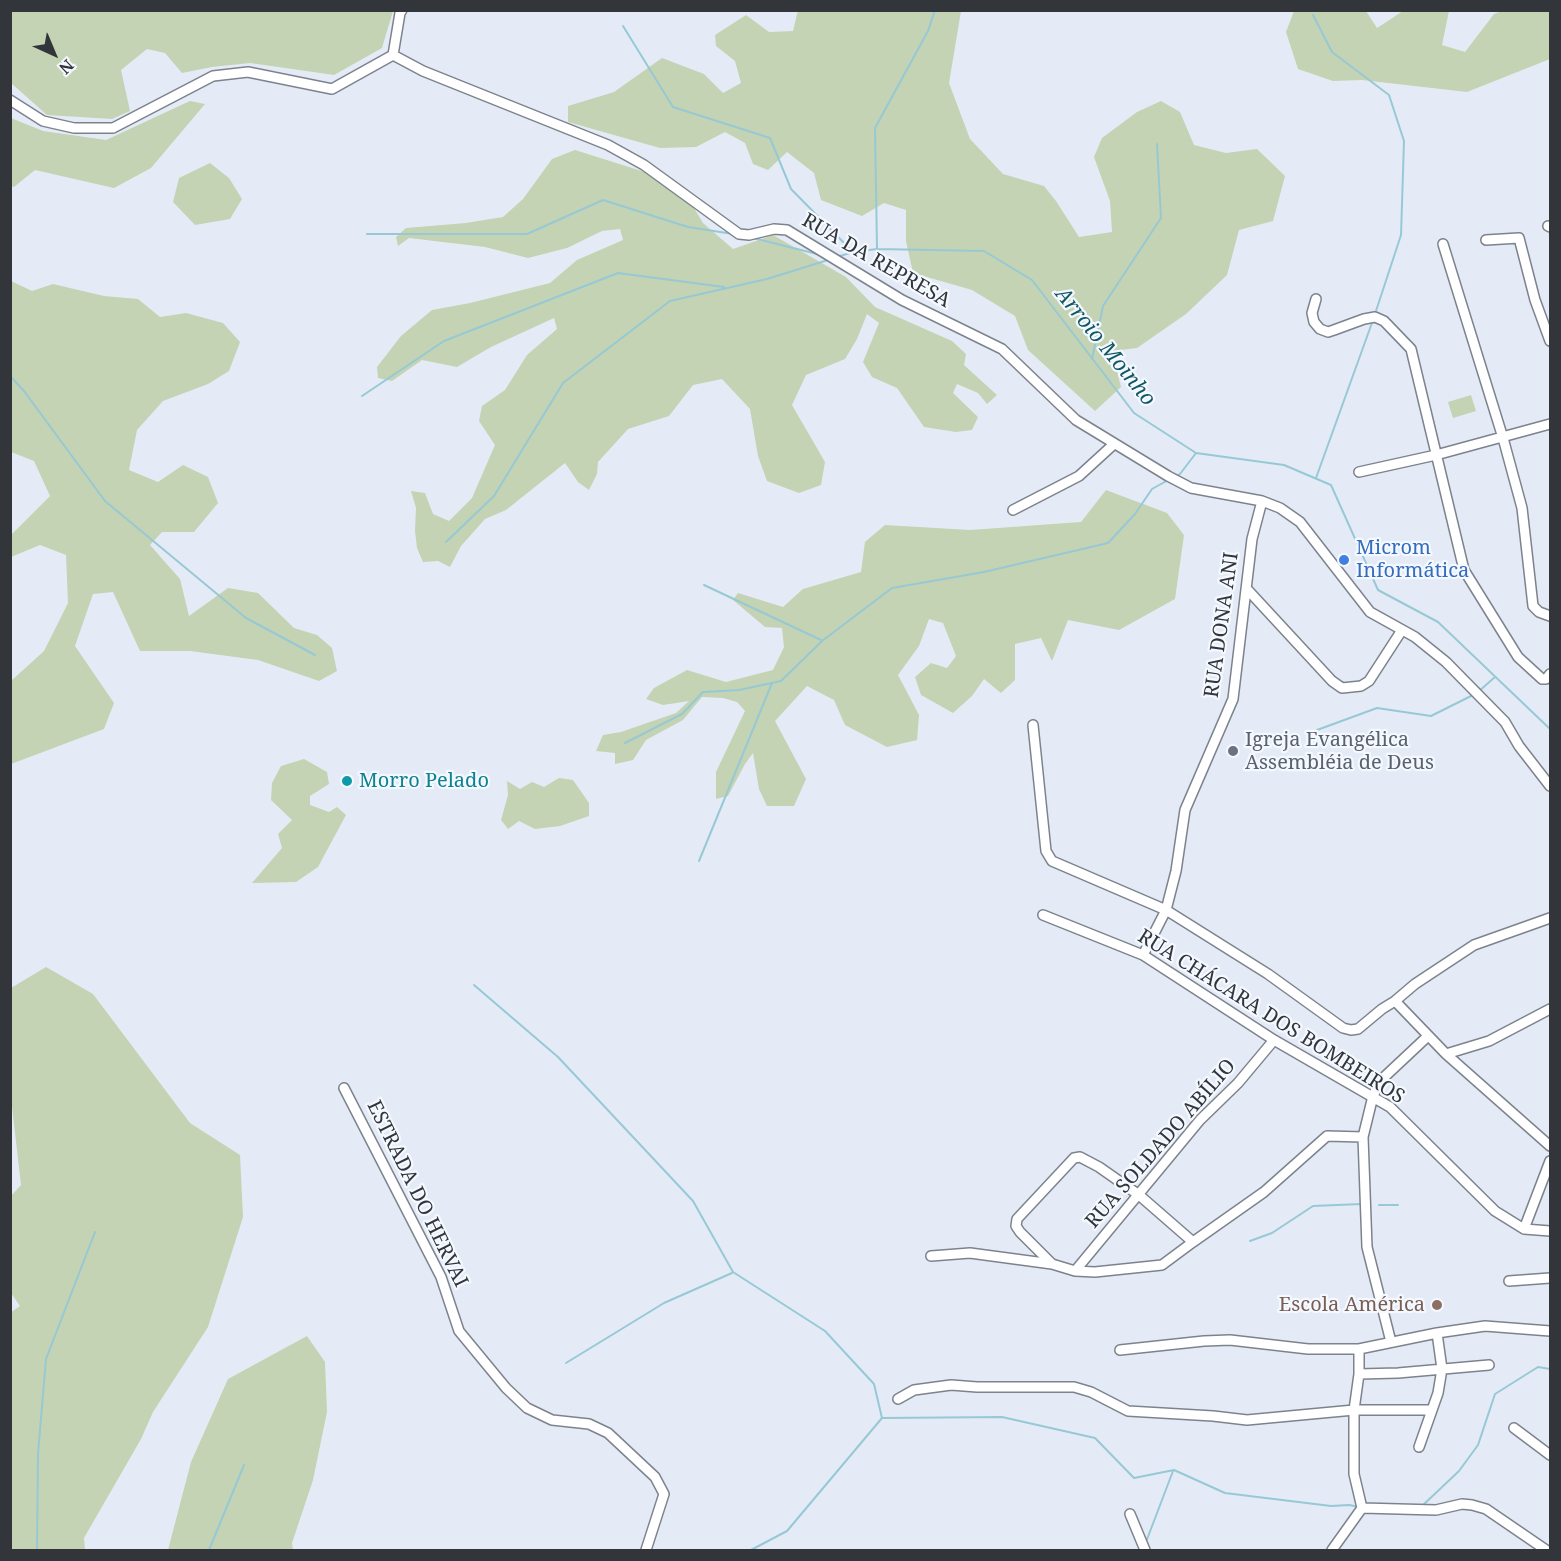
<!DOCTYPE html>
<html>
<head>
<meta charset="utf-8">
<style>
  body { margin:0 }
  #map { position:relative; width:1561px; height:1561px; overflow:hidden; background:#e4ebf6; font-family:"Noto Serif",serif }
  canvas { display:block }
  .frame { position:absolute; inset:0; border:12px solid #323539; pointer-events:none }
  .north { position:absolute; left:24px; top:24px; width:60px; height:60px; -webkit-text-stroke:4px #f4f8ff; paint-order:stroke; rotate:136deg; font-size:16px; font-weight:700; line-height:24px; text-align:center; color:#323539 }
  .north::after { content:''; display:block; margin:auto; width:21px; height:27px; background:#323539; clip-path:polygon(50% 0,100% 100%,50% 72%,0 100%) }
</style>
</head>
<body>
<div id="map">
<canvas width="1561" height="1561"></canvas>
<div class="frame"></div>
<div class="north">N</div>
</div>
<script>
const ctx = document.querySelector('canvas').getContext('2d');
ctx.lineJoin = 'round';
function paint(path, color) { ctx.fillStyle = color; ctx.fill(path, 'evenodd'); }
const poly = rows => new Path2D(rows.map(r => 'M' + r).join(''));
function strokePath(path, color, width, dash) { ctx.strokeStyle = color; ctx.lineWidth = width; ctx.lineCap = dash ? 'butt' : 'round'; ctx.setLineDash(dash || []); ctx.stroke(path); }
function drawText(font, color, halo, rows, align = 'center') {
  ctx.font = font + ' "Noto Serif",serif'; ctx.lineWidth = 4.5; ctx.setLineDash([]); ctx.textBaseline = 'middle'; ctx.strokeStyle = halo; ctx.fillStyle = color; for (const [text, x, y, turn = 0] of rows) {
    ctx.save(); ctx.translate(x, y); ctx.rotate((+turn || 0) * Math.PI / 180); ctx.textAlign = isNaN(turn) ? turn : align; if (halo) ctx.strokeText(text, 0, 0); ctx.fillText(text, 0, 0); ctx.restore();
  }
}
const green = poly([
  [11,10,393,10,393,11,382,48,334,75,250,63,212,67,182,73,165,53,147,49,121,70,130,111,112,119,47,115,11,83],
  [798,10,961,11,949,83,970,139,1003,174,1044,186,1056,201,1079,237,1112,232,1110,201,1094,157,1102,138,1137,112,1161,101,1180,112,1194,145,1226,153,1257,149,1285,176,1273,221,1239,230,1227,275,1186,314,1137,348,1112,351,1121,387,1095,411,1028,350,1015,316,972,290,913,273,906,241,906,210,884,203,862,216,821,200,814,173,787,152,768,170,753,164,745,143,725,132,696,147,660,148,568,122,568,106,614,92,662,58,704,74,723,93,741,83,735,61,716,46,715,35,746,15,769,32,793,31],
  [1294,11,1366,11,1377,28,1403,11,1449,11,1442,45,1465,52,1494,14,1502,11,1550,11,1550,59,1467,92,1362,80,1333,81,1298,69,1286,32],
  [190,101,205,104,151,168,114,188,35,170,14,187,11,186,11,118,43,131,106,140],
  [575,150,648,173,686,195,703,223,733,249,773,235,846,277,875,307,952,341,966,354,964,365,997,395,987,404,978,393,957,384,953,393,978,417,972,430,956,432,924,427,897,388,872,377,863,362,879,323,867,314,857,339,845,359,806,375,792,405,825,462,821,485,799,493,767,481,758,456,750,409,722,379,693,385,669,416,628,429,598,462,597,474,589,490,578,482,565,463,506,510,485,519,461,546,450,567,438,561,423,562,417,548,415,531,416,508,411,491,425,493,433,514,449,521,472,498,495,445,479,421,482,406,505,390,527,355,557,329,554,318,491,347,457,367,422,360,392,381,378,378,377,367,401,336,432,310,470,303,550,283,577,260,623,240,620,229,602,231,567,248,528,258,485,247,409,238,398,246,396,237,406,228,466,223,503,217,523,199,552,159],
  [210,163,229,178,242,199,230,219,195,225,173,202,179,178],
  [11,281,32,291,53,284,104,296,138,299,160,317,186,313,223,323,240,342,229,371,208,384,163,401,137,430,129,470,158,482,183,465,208,477,218,503,194,532,162,532,150,545,180,579,189,616,228,588,258,593,294,628,317,635,332,648,337,671,319,681,258,660,190,651,140,651,113,592,93,594,75,646,114,703,104,729,11,764,11,681,44,651,68,603,66,555,40,545,11,557,11,535,50,496,34,461,11,452],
  [1471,395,1476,411,1453,418,1448,402],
  [1106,490,1167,513,1184,535,1175,599,1119,630,1068,620,1052,661,1041,638,1015,644,1015,680,1001,693,984,679,972,696,953,713,921,695,915,677,931,663,947,668,956,656,943,623,929,619,919,646,898,675,919,715,917,740,887,747,845,725,834,700,807,686,775,721,806,779,794,806,767,806,759,789,753,753,745,764,728,796,716,799,716,772,745,711,737,702,723,698,702,697,683,720,646,740,633,760,615,764,615,753,596,751,603,735,621,732,676,713,689,701,663,705,646,699,654,688,687,670,726,682,773,670,784,647,782,628,765,627,733,600,738,593,783,607,803,589,861,572,865,542,885,525,970,530,1081,522],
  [304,759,327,772,329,784,310,796,310,805,329,812,337,807,346,815,318,867,296,882,252,883,282,848,278,834,292,820,271,800,272,783,281,766],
  [559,778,573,780,589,803,589,816,560,826,535,829,519,821,508,829,501,820,508,795,507,781,520,789,532,782,544,787],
  [46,967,93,994,190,1123,240,1155,243,1217,208,1327,153,1412,141,1439,84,1538,85,1550,11,1550,10,1313,20,1306,11,1293,10,1197,21,1185,10,1089,11,988],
  [307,1336,325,1362,327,1412,313,1480,292,1543,293,1550,168,1550,191,1462,228,1379]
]);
const stream = poly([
  [1313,15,1332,52,1389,95,1404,141,1401,235,1375,314],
  [623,26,673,107,770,138,791,189,852,251],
  [367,234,527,234,603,200,688,227,733,234],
  [753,238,821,255],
  [877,248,875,128,928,31,935,10],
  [837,257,853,252,877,249,984,251,1032,280,1134,413,1196,453,1284,465,1331,485,1378,590,1438,622,1550,729],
  [1092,359,1103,306,1161,218,1157,144],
  [10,376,24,391,105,501,246,618,315,655],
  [362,396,444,341,618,273,724,287],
  [1175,477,1180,474,1196,453],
  [1316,478,1373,320],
  [446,542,494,496,563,383,670,301,767,279,828,260],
  [704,585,821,640],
  [1478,692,1495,677],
  [1317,730,1377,708,1431,716,1473,695],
  [625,743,682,714,703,692,739,690,781,681,822,641,892,588,984,572,1108,543,1135,514,1152,489,1170,479],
  [699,861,772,683],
  [474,985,558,1057,693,1201,733,1272,825,1331,874,1384,882,1418,1002,1417,1095,1438,1134,1478,1174,1470,1225,1493,1331,1506,1349,1505,1360,1507],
  [1379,1205,1398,1205],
  [1250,1241,1272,1233,1313,1206,1361,1204],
  [566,1363,664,1303,732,1273],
  [1422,1506,1459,1471,1478,1445,1495,1394,1538,1367,1550,1369],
  [1146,1542,1173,1471],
  [37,1550,38,1454,46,1359,95,1232],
  [209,1550,244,1465],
  [751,1550,787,1531,882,1418]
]);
const street = poly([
  [393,55,423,71,608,145,644,165,739,234,749,235,774,229,787,230,902,300,1002,349,1076,420,1168,476,1191,488,1262,501,1280,508,1300,522,1370,612,1415,637,1446,662,1505,722,1519,746,1550,786],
  [393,55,400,13,402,10],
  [10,100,43,121,74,128,113,128,213,76,248,72,332,89,393,55],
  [1548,226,1550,227],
  [1486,240,1519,238,1535,300,1550,341],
  [1443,244,1503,438,1522,508,1533,606,1539,612,1550,616],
  [1316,299,1312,313,1314,322,1320,329,1328,332,1334,330,1364,319,1375,317,1384,321,1411,349,1464,570,1518,657,1542,679,1546,679,1550,674],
  [1359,472,1436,455,1550,424],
  [1013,510,1079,476,1114,444],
  [1246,588,1332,681,1342,688,1361,686,1369,681,1402,630],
  [1033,725,1046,851,1052,861,1166,910,1268,974,1343,1028,1351,1030,1358,1029,1382,1009,1395,1001,1415,984,1474,945,1550,918],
  [1043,915,1143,955,1274,1040,1390,1107,1495,1211,1524,1229,1550,1231],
  [1143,955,1166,910,1176,871,1185,810,1233,699,1252,539,1262,501],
  [1395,1001,1446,1054,1550,1146],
  [1446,1054,1489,1041,1550,1009],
  [344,1088,441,1277,459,1331,506,1388,527,1408,552,1420,589,1424,608,1433,655,1477,664,1494,646,1550],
  [1524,1229,1550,1161],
  [931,1256,970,1253,1052,1264,1075,1271,1095,1272,1162,1265,1193,1242],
  [1052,1264,1020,1232,1016,1226,1017,1219,1074,1158,1080,1157,1099,1167,1139,1195,1193,1242,1264,1192,1327,1136,1363,1137],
  [1075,1271,1200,1120,1238,1083,1274,1040],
  [1509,1281,1550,1278],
  [1391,1342,1367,1247,1363,1137,1373,1096,1380,1081,1428,1036],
  [1359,1349,1359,1374,1354,1410,1354,1474,1362,1508],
  [1120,1350,1204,1341,1230,1340,1308,1349,1359,1349,1437,1333,1485,1326,1550,1331],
  [1359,1374,1398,1373,1489,1365],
  [898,1399,914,1390,951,1385,977,1387,1074,1387,1091,1392,1128,1411,1213,1416,1247,1420,1354,1410,1432,1410],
  [1514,1428,1550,1455],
  [1419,1447,1438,1393,1442,1369,1437,1333],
  [1362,1508,1436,1510,1462,1504,1472,1505,1486,1509,1546,1550],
  [1130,1514,1145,1550],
  [1332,1550,1362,1508]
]);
const markers = [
  [1344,560,6,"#3f7fe0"],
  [1233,751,6,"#6b7280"],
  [347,781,6,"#0f9aa8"],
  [1437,1305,6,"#8d6e63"]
];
const streetNames = [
  ["RUA DA REPRESA",876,261,30],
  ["RUA DONA ANI",1222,625,-82],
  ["RUA CHÁCARA DOS BOMBEIROS",1271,1017,32],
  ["RUA SOLDADO ABÍLIO",1161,1144,-49],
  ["ESTRADA DO HERVAI",417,1194,64]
];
const shopNames = [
  ["Microm",1356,548],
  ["Informática",1356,571]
];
const worshipNames = [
  ["Igreja Evangélica",1245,740],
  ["Assembléia de Deus",1245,763]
];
const cultureNames = [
  ["Morro Pelado",359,781]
];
const educationNames = [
  ["Escola América",1425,1305]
];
const waterNames = [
  ["Arroio Moinho",1105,347,51]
];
paint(green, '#c4d3b3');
strokePath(stream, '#97c9d5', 2);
strokePath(street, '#7d838d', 12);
strokePath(street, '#fff', 9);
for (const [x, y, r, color] of markers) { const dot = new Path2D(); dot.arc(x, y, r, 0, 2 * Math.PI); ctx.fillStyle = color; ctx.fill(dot); strokePath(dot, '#f4f8ff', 2); }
drawText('20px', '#323539', '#f4f8ff', streetNames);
drawText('20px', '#366cbe', '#f4f8ff', shopNames, 'left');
drawText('20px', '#5b616d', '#f4f8ff', worshipNames, 'left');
drawText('20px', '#0d838f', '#f4f8ff', cultureNames, 'left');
drawText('20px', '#785e54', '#f4f8ff', educationNames, 'right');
drawText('italic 21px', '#115764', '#f4f8ff', waterNames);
</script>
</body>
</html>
